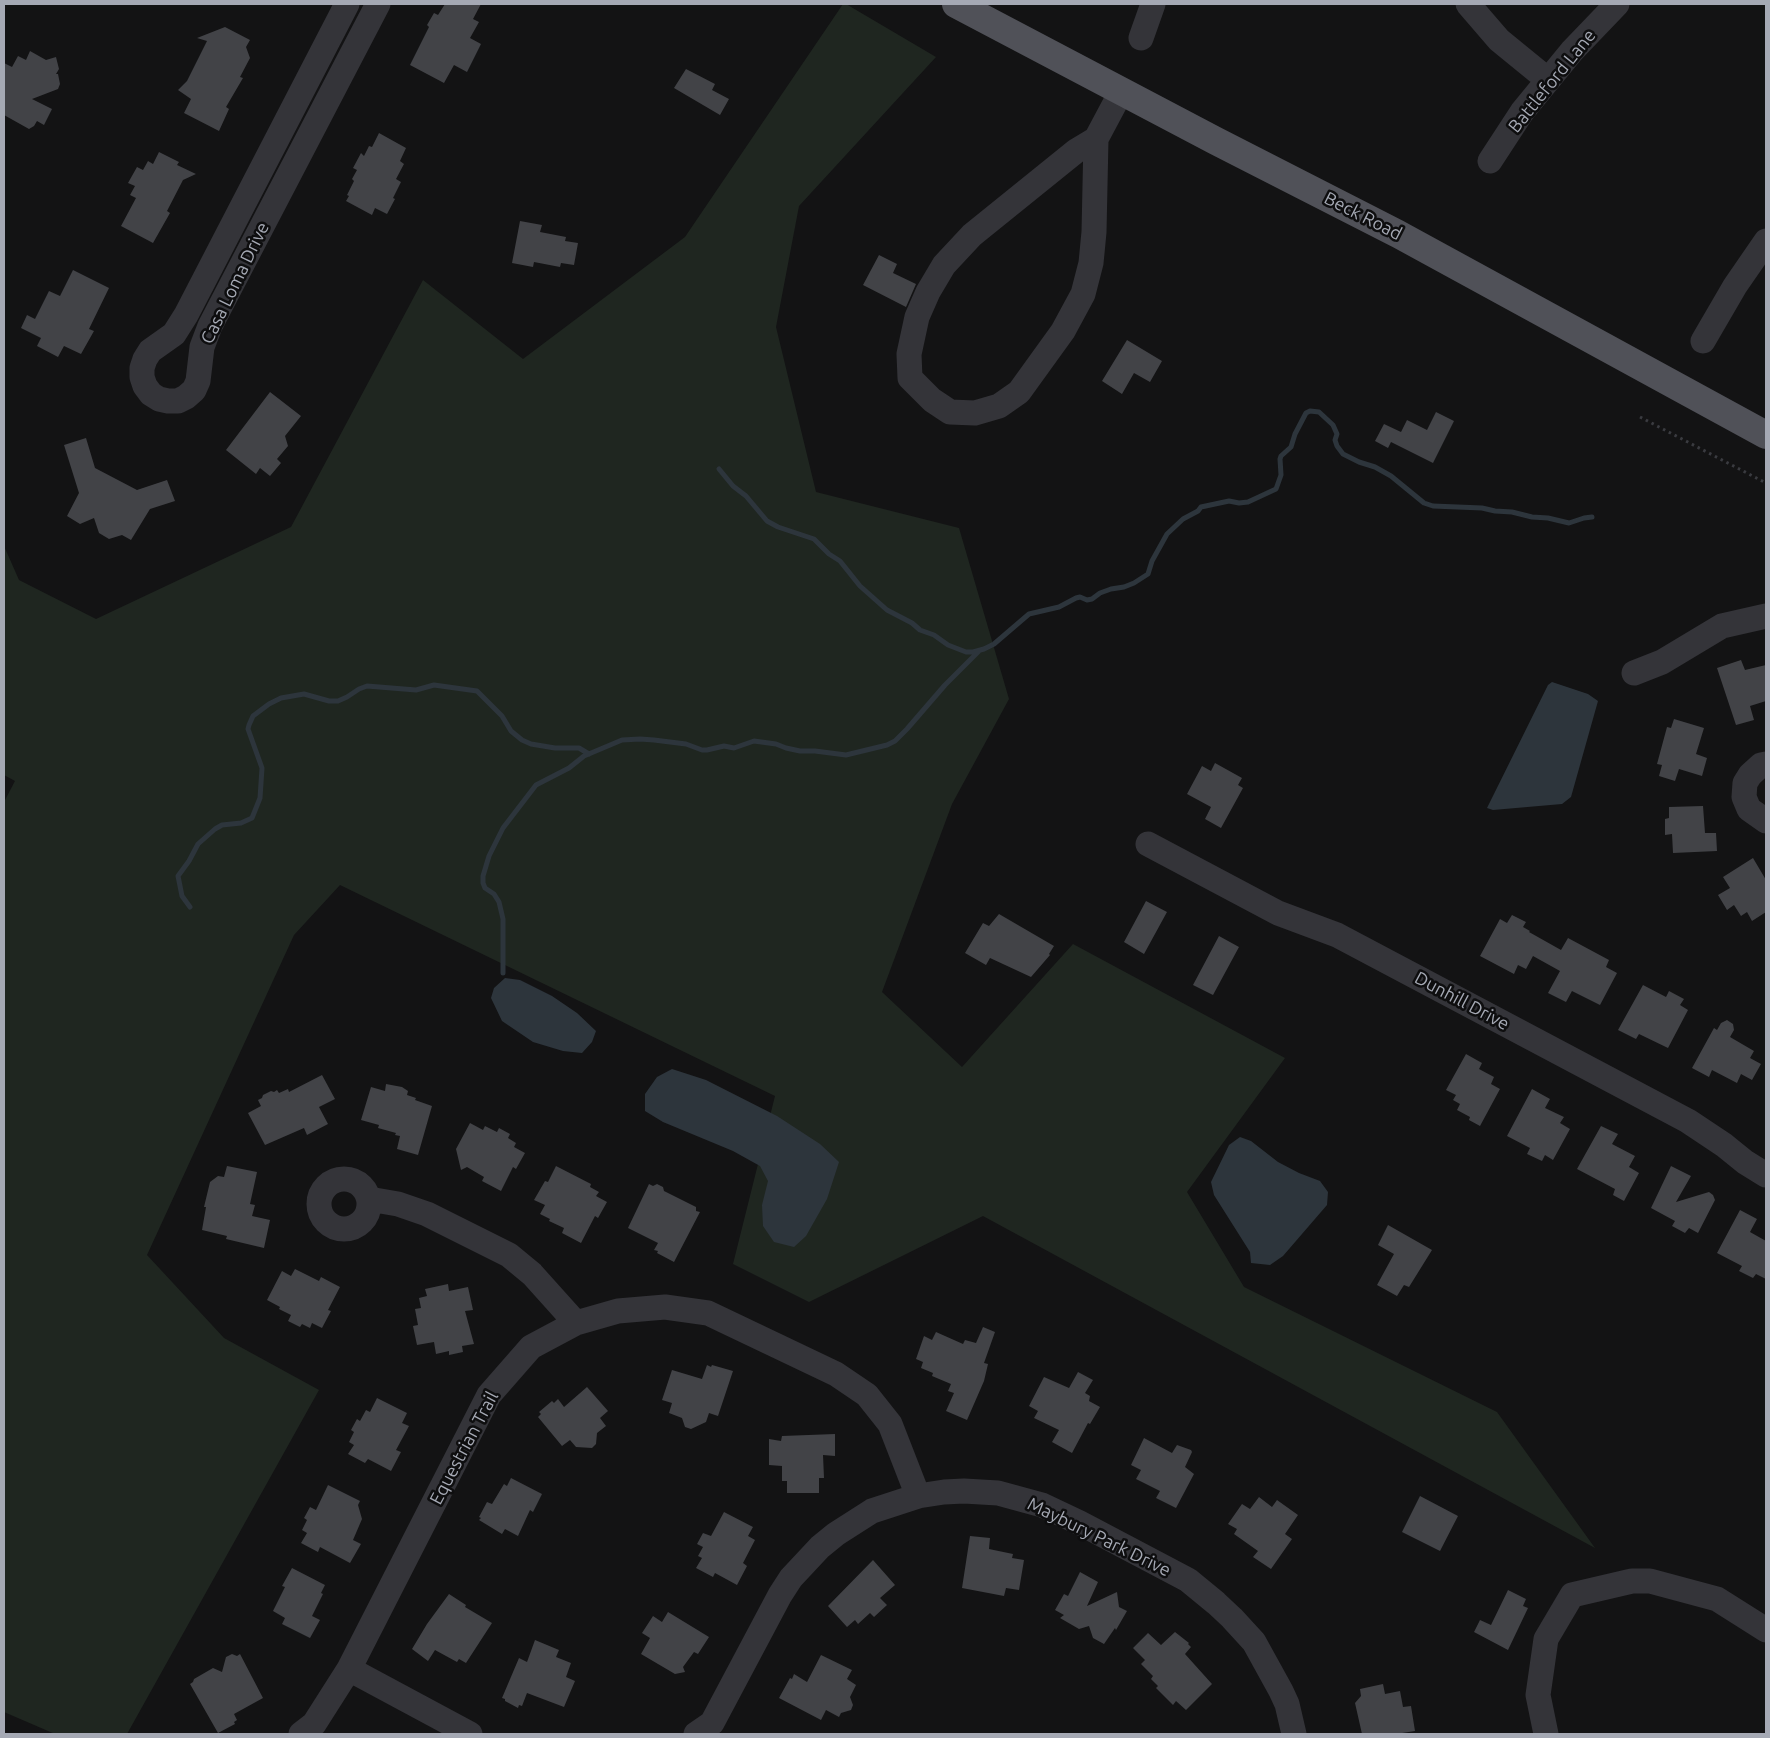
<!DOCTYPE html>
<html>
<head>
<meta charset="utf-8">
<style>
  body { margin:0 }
  #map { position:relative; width:1770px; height:1738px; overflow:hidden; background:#131314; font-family:Ubuntu,sans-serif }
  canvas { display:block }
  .frame { position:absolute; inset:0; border:5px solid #a5a9b4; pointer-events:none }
</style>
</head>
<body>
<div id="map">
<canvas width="1770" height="1738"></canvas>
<div class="frame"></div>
</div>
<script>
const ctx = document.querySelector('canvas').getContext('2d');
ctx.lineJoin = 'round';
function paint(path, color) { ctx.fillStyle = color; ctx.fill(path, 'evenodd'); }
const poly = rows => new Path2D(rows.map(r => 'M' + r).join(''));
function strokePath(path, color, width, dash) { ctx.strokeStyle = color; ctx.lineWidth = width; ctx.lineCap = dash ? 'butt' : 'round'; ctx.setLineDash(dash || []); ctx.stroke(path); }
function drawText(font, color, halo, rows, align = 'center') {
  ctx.font = font + ' Ubuntu,sans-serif'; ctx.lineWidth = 5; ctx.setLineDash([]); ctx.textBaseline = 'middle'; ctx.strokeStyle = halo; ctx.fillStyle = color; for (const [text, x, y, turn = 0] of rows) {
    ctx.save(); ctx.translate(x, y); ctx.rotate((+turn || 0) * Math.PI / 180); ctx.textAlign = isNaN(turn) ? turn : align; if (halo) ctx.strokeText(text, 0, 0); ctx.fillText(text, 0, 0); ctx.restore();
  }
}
const green = poly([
  [843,4,846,4,936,57,799,206,776,327,816,492,959,528,1009,699,952,804,882,992,962,1067,1073,944,1285,1058,1187,1192,1244,1287,1497,1412,1595,1548,983,1216,809,1302,733,1264,775,1096,340,885,294,935,147,1255,224,1338,319,1390,127,1734,55,1734,4,1712,4,802,15,781,4,775,4,546,19,580,96,619,291,527,423,280,523,359,685,237]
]);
const water = poly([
  [1552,682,1588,694,1598,701,1571,797,1562,804,1493,810,1487,808,1548,685],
  [505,978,520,980,552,996,577,1013,596,1031,592,1042,582,1053,563,1051,533,1042,502,1021,491,998,494,988],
  [672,1069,706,1080,777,1116,820,1144,839,1162,827,1199,806,1236,794,1247,774,1242,763,1226,762,1205,768,1181,760,1166,733,1151,663,1122,645,1111,645,1094,657,1077],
  [1240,1137,1251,1141,1278,1162,1299,1173,1320,1181,1328,1192,1327,1205,1283,1256,1270,1265,1251,1263,1250,1252,1214,1195,1211,1182,1229,1145]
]);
const stream = poly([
  [719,469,733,486,746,496,767,521,778,527,814,539,829,554,840,561,860,586,887,610,912,623,920,630,934,635,948,645,966,652,973,652,984,649,994,644,1029,614,1059,607,1076,598,1080,597,1087,600,1092,599,1100,593,1111,589,1124,587,1134,583,1148,574,1152,561,1167,534,1183,519,1198,511,1201,507,1229,501,1239,503,1248,502,1276,489,1281,475,1280,459,1281,456,1291,447,1295,434,1306,413,1310,411,1319,412,1333,425,1337,434,1335,440,1337,446,1343,454,1359,462,1375,467,1391,476,1424,503,1433,506,1482,508,1495,511,1512,512,1532,517,1548,518,1569,523,1584,518,1592,517],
  [190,907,182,896,178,876,189,861,198,844,215,829,222,825,241,823,252,818,260,798,262,768,248,729,249,725,253,716,269,704,281,698,304,694,329,701,338,701,347,697,359,689,367,686,416,690,434,685,477,691,502,716,511,731,522,740,531,744,555,748,579,748,589,754],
  [503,973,503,919,499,902,494,894,485,888,483,883,483,876,489,856,503,828,536,785,569,768,584,756,622,740,640,739,654,740,686,744,702,750,707,750,724,746,734,748,754,741,776,744,786,748,800,751,815,751,846,755,887,745,895,741,907,729,945,685,979,651]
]);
const building = poly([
  [445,4,481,4,473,19,479,22,470,38,481,44,467,72,454,65,444,83,410,65,429,27,427,25,434,13,438,15],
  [225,27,250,40,246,47,250,58,240,77,243,78,226,107,229,109,219,131,184,113,191,99,178,90,187,81,207,41,197,38],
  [30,51,46,60,56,57,59,69,56,74,58,74,60,84,58,89,32,99,52,109,44,125,37,121,34,126,29,129,4,115,4,63,12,67,18,56,26,60],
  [686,69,715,84,712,90,729,99,720,115,674,88],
  [379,133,406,148,400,161,404,164,396,179,401,182,393,198,395,199,387,214,375,208,372,215,346,201,349,196,347,195,354,181,352,179,357,170,353,168,361,153,364,156,369,146,372,147],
  [159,152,179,162,177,165,196,174,183,180,167,211,170,213,153,243,121,226,136,198,130,195,135,186,128,183,137,167,143,170,148,161,153,164],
  [520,221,542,225,540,232,566,237,565,241,578,243,574,265,561,263,560,267,534,262,533,267,512,263],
  [879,255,897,264,893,273,916,284,906,307,863,285],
  [73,270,109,288,89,329,94,331,81,354,64,346,58,357,37,346,41,338,21,328,27,315,35,319,49,291,60,296],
  [1127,340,1162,361,1150,382,1134,373,1122,394,1102,381],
  [270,392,301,416,285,436,288,446,277,459,281,463,270,476,260,468,256,474,226,450],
  [1436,412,1454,421,1433,463,1391,442,1388,448,1375,441,1384,424,1401,432,1407,420,1427,430],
  [86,438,95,468,137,490,167,480,175,501,150,509,131,540,122,535,109,539,99,533,94,518,80,524,67,516,79,493,64,445],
  [1741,660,1745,670,1766,665,1766,701,1750,706,1754,720,1736,725,1717,668],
  [1674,719,1704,728,1696,754,1707,758,1702,776,1679,769,1675,781,1659,776,1662,765,1657,764,1667,727,1671,728],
  [1215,763,1242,778,1238,785,1243,788,1221,828,1205,819,1211,807,1187,794,1202,766,1211,771],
  [1703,806,1705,833,1716,833,1717,851,1673,853,1672,834,1665,835,1665,819,1669,818,1669,807],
  [1753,858,1766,880,1766,912,1752,921,1747,912,1741,916,1734,905,1727,910,1718,895,1730,888,1723,877],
  [1146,901,1167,912,1144,954,1124,942],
  [999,914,1054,946,1049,954,1050,955,1031,977,990,958,986,965,965,953,983,923,989,926],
  [1512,915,1526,922,1523,927,1530,931,1529,932,1561,950,1568,938,1609,960,1606,967,1617,973,1600,1005,1572,991,1566,1002,1548,993,1560,971,1533,956,1526,969,1518,965,1514,974,1480,956,1500,919,1507,923],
  [1219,936,1239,947,1213,995,1193,985],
  [1643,985,1666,997,1669,991,1684,999,1680,1005,1688,1010,1668,1048,1639,1034,1636,1039,1618,1030],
  [1727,1020,1733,1024,1734,1030,1730,1037,1754,1051,1750,1058,1761,1064,1752,1080,1741,1074,1737,1083,1712,1070,1709,1077,1692,1068,1714,1028,1717,1030,1721,1023],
  [1466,1054,1482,1063,1479,1069,1494,1077,1491,1084,1500,1089,1480,1126,1469,1120,1470,1117,1457,1110,1460,1104,1453,1100,1456,1095,1446,1090],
  [322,1075,335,1099,319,1107,328,1124,307,1135,304,1128,265,1145,248,1113,261,1106,258,1100,262,1098,263,1095,271,1091,274,1092,277,1090,279,1093,288,1089,289,1092],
  [386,1084,402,1087,408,1091,407,1095,416,1098,415,1100,432,1106,418,1155,397,1149,400,1136,395,1135,396,1133,378,1128,379,1125,361,1120,371,1087,385,1091],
  [1532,1089,1550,1099,1545,1108,1564,1117,1560,1123,1570,1129,1553,1160,1545,1155,1542,1161,1527,1154,1530,1148,1507,1136],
  [470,1123,483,1130,485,1126,497,1132,499,1128,510,1134,508,1138,516,1143,514,1147,525,1153,516,1169,513,1167,501,1191,482,1181,484,1177,467,1167,461,1170,456,1149],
  [1601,1126,1618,1134,1612,1144,1635,1156,1629,1167,1639,1173,1624,1201,1613,1195,1615,1189,1577,1169],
  [227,1166,257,1172,250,1204,255,1205,252,1216,270,1220,264,1248,226,1239,227,1236,202,1230,206,1207,204,1207,210,1182,218,1176,224,1177],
  [556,1166,591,1184,590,1187,599,1192,596,1196,607,1202,598,1218,595,1216,581,1243,562,1233,564,1228,549,1221,550,1219,540,1214,545,1205,534,1200,545,1181,548,1182],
  [1671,1166,1691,1176,1676,1202,1709,1192,1713,1195,1715,1200,1698,1233,1689,1228,1685,1233,1672,1226,1675,1221,1651,1208],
  [649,1184,653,1186,657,1184,663,1187,664,1191,696,1207,696,1211,700,1212,674,1262,657,1253,658,1251,654,1250,658,1243,628,1228],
  [1740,1210,1757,1219,1750,1232,1766,1241,1766,1279,1756,1274,1753,1278,1739,1271,1742,1266,1717,1253],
  [1388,1225,1432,1250,1409,1287,1404,1285,1397,1296,1377,1285,1394,1254,1378,1245],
  [295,1269,319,1281,321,1277,340,1287,328,1310,331,1311,322,1328,312,1323,310,1328,302,1324,300,1327,288,1321,291,1315,279,1309,280,1307,267,1300,282,1271,291,1276],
  [448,1284,449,1291,468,1287,473,1310,465,1311,474,1344,462,1346,463,1352,449,1355,449,1351,436,1354,434,1342,417,1345,413,1326,418,1325,415,1309,421,1308,419,1298,427,1296,425,1289],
  [983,1327,995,1332,984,1363,988,1364,984,1381,967,1420,946,1411,954,1393,948,1391,951,1384,932,1376,933,1373,921,1368,923,1362,916,1359,924,1336,932,1340,936,1332,963,1344,965,1340,976,1343],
  [707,1365,711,1367,712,1365,733,1371,718,1416,709,1413,706,1422,691,1429,685,1427,682,1418,669,1413,672,1403,662,1400,672,1370,702,1379],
  [1078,1372,1093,1380,1085,1393,1090,1396,1089,1401,1100,1407,1090,1424,1088,1423,1072,1453,1052,1442,1059,1430,1034,1418,1038,1411,1029,1406,1044,1377,1069,1388],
  [587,1387,608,1411,600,1418,606,1426,597,1433,596,1444,592,1448,576,1447,570,1440,562,1446,538,1417,541,1414,539,1412,552,1401,554,1403,558,1399,564,1407],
  [377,1398,407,1413,402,1423,409,1426,396,1450,401,1452,391,1471,368,1459,365,1463,348,1454,354,1445,349,1442,354,1432,351,1430,357,1419,360,1421,366,1410,370,1412],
  [835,1434,835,1456,823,1455,824,1478,819,1478,819,1493,787,1493,787,1481,782,1481,782,1466,769,1465,769,1439,781,1441,782,1436],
  [1144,1438,1172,1453,1177,1445,1191,1450,1192,1452,1185,1467,1194,1474,1176,1508,1156,1498,1160,1491,1136,1479,1141,1470,1131,1465],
  [511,1478,542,1494,533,1512,530,1510,518,1536,505,1529,502,1534,479,1520,481,1518,479,1517,487,1502,492,1504,504,1484,507,1486],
  [328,1485,360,1501,358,1505,362,1519,353,1540,361,1544,350,1563,320,1547,318,1552,301,1543,307,1533,302,1530,307,1520,304,1518,310,1507,316,1510],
  [1420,1496,1458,1516,1440,1551,1402,1532],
  [1259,1497,1272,1507,1277,1500,1298,1515,1285,1534,1292,1539,1271,1569,1253,1557,1258,1551,1234,1534,1237,1529,1228,1524,1242,1504,1250,1509],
  [724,1512,753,1527,748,1536,755,1540,743,1563,747,1566,737,1585,715,1573,713,1577,696,1568,702,1558,698,1556,703,1547,697,1544,703,1533,711,1536],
  [970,1536,990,1538,989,1549,1013,1554,1012,1558,1024,1560,1019,1590,1006,1588,1004,1596,962,1588],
  [873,1560,895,1585,880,1598,887,1605,874,1617,870,1613,858,1624,855,1620,847,1627,828,1606],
  [292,1568,325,1585,321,1593,323,1594,312,1616,320,1620,310,1638,282,1624,285,1618,273,1611,285,1587,282,1586],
  [1080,1572,1098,1582,1087,1606,1117,1592,1119,1607,1127,1611,1116,1630,1115,1628,1104,1644,1093,1638,1089,1626,1079,1629,1060,1618,1064,1615,1055,1610,1064,1594,1068,1596],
  [1508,1590,1526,1599,1523,1606,1528,1608,1508,1650,1474,1632,1480,1620,1491,1625],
  [449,1594,466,1605,465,1607,492,1623,466,1663,459,1659,457,1662,435,1650,428,1661,412,1649,427,1624],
  [668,1612,709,1637,698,1654,694,1652,683,1667,685,1672,675,1674,641,1654,650,1638,642,1633,653,1616,662,1622],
  [1175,1632,1189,1643,1188,1644,1191,1647,1185,1654,1212,1684,1186,1710,1176,1701,1173,1705,1156,1688,1158,1686,1151,1679,1153,1676,1141,1664,1145,1660,1133,1648,1148,1633,1161,1645],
  [535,1640,559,1650,556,1657,571,1663,566,1677,575,1681,564,1707,527,1693,522,1706,519,1705,518,1708,505,1701,505,1699,502,1698,519,1658,527,1662],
  [232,1654,237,1656,240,1654,263,1698,234,1714,237,1720,234,1722,235,1724,218,1733,190,1684,193,1682,194,1679,213,1668,222,1672,226,1657],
  [821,1655,852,1670,847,1679,856,1685,850,1697,853,1705,851,1710,841,1713,839,1717,826,1710,821,1720,779,1698,790,1678,792,1679,794,1674,807,1682],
  [1383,1684,1385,1694,1400,1691,1403,1707,1411,1706,1415,1731,1396,1734,1362,1734,1355,1703,1361,1696,1360,1689]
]);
const path = poly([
  [1640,417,1766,483]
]);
const minor = poly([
  [347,4,186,315,174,334,150,351,145,359,142,368,142,377,145,386,151,394,159,399,168,401,178,401,186,397,194,390,198,381,202,347,210,326,378,4],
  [1468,4,1499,40,1548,80],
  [1141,38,1153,4],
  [1096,139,1094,232,1091,263,1083,294,1063,331,1019,392,999,406,975,413,950,412,932,400,910,378,909,354,917,317,928,292,944,265,972,235,1076,151,1096,139,1121,92],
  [1490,161,1522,112,1572,51,1617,4],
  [1703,341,1735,286,1766,241],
  [1634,673,1662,662,1722,626,1766,616],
  [1766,764,1761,765,1750,775,1745,783,1744,797,1749,809,1766,821],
  [1148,844,1278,913,1337,935,1688,1121,1724,1145,1745,1162,1766,1175],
  '319 1204a25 25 0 1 1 50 0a25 25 0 1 1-50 0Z',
  [369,1199,398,1204,427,1214,509,1255,532,1274,576,1323],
  [349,1669,470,1734],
  [301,1734,314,1724,349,1669,489,1395,531,1347,576,1323,618,1311,665,1307,708,1313,836,1374,867,1395,890,1424,918,1496],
  [696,1734,712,1723,780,1595,791,1578,820,1547,836,1534,872,1511,918,1496,944,1492,964,1491,998,1493,1042,1505,1080,1523,1188,1580,1216,1603,1232,1618,1254,1642,1281,1691,1287,1704,1294,1734],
  [1546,1734,1538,1695,1546,1639,1572,1595,1632,1581,1650,1581,1717,1599,1766,1630]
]);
const major = poly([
  [956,4,1216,141,1398,234,1766,435]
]);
const streetNames = [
  ["Battleford Lane",1552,81,-51],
  ["Beck Road",1363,216,27],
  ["Casa Loma Drive",235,283,-64],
  ["Dunhill Drive",1462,1001,28],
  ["Equestrian Trail",464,1448,-62],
  ["Maybury Park Drive",1099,1537,26]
];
paint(green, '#1f2620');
paint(water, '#2d353c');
strokePath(stream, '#2d353c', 5);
paint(building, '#424347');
strokePath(path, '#3a3b40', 3, [2.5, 4]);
strokePath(minor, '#343439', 25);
strokePath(major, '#505158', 28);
drawText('18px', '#a5a9b4', '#0e0e0f', streetNames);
</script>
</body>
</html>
